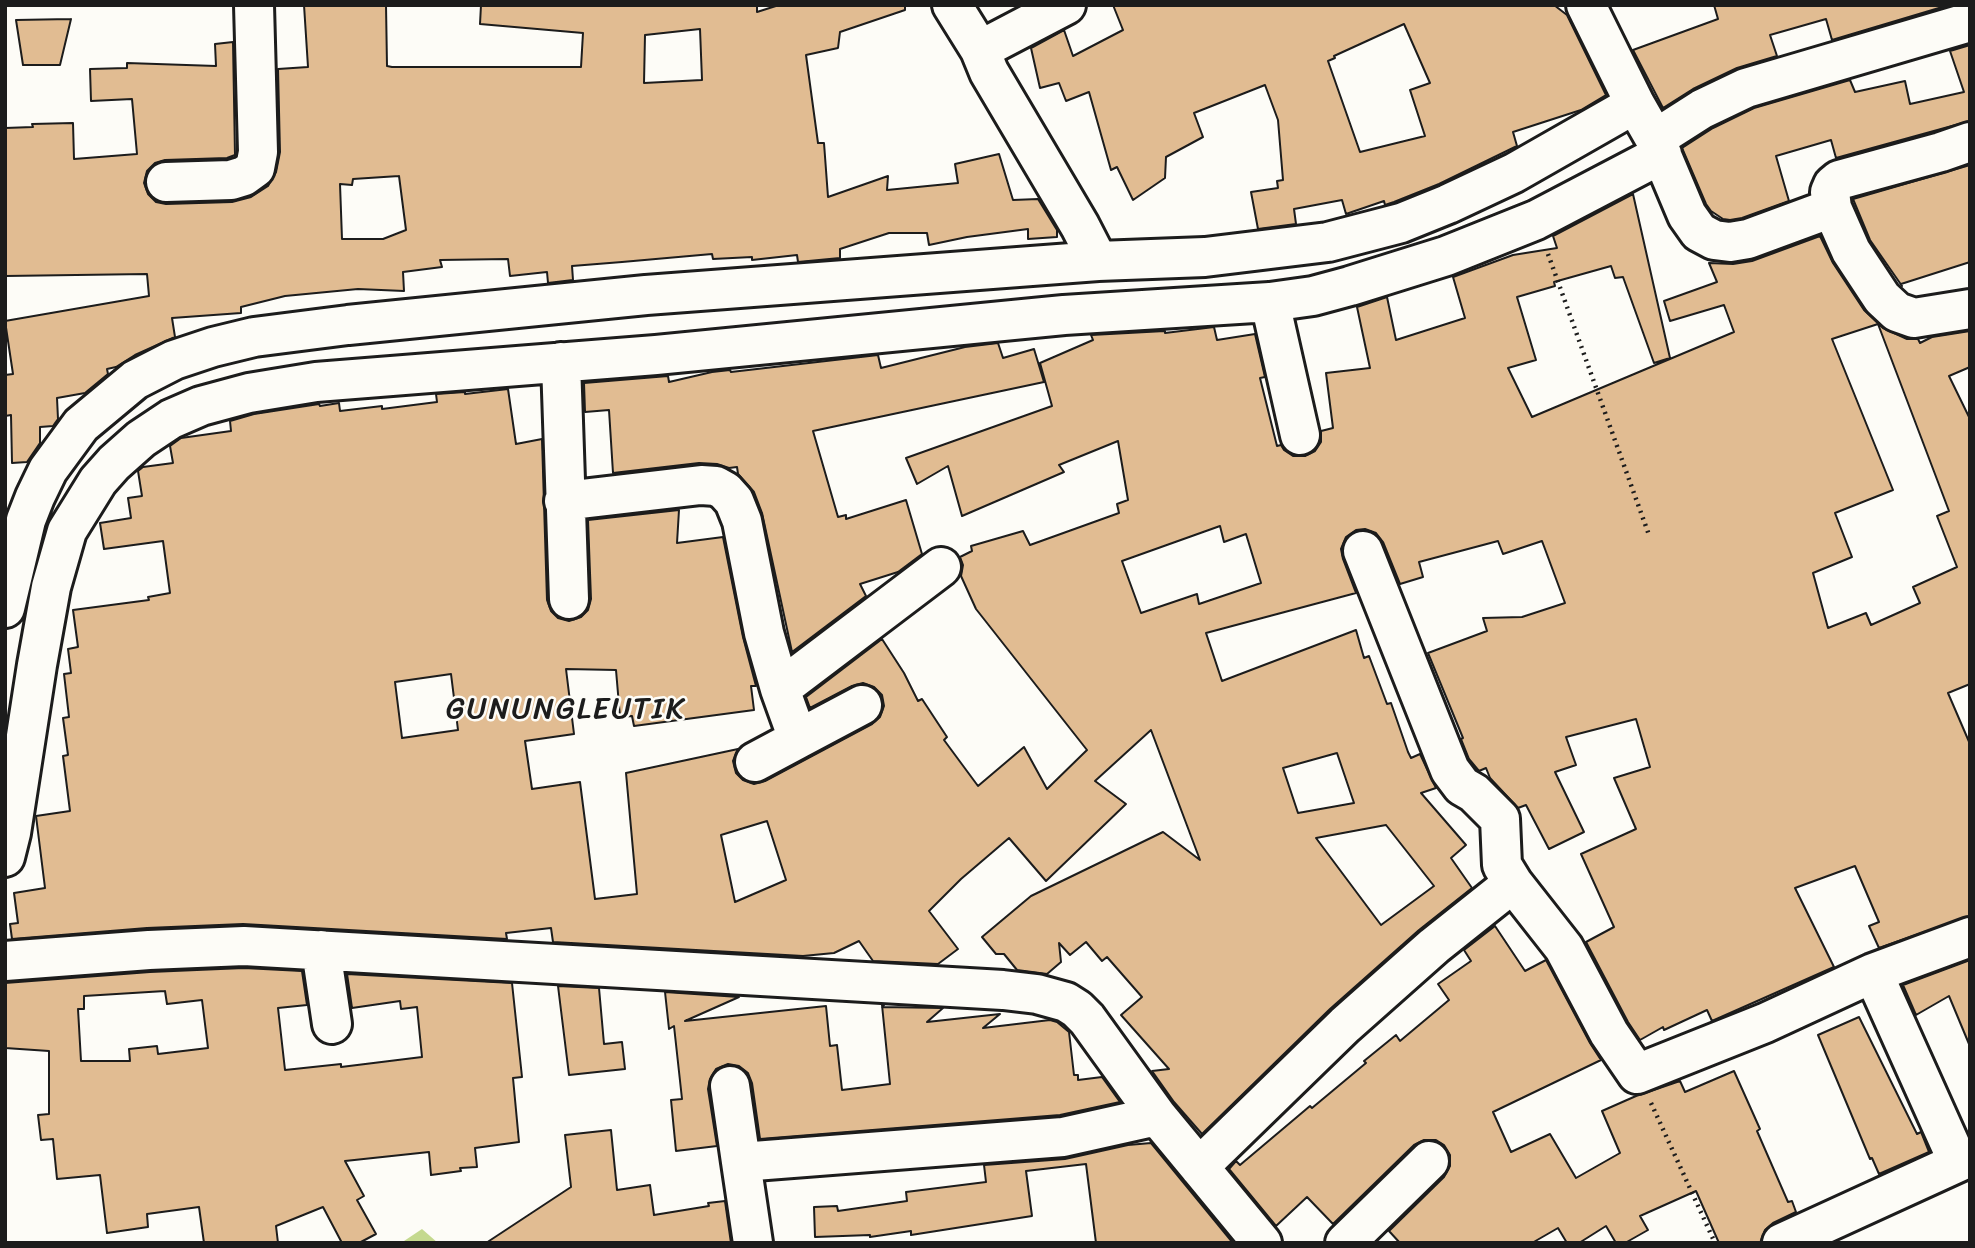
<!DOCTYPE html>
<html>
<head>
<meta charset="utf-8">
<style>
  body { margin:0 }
  #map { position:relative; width:1975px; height:1248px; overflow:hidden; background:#fdfcf7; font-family:Sriracha,sans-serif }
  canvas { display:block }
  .frame { position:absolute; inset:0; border:7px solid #1c1c1c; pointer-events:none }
</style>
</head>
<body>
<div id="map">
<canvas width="1975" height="1248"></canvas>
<div class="frame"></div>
</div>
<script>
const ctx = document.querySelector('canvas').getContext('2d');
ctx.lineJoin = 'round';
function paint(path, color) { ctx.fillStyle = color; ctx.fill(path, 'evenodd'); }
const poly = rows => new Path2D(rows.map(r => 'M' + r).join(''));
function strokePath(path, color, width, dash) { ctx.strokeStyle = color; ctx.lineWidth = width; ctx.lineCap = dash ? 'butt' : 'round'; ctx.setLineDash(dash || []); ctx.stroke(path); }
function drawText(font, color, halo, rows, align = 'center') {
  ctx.font = font + ' Sriracha,sans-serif'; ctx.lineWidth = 5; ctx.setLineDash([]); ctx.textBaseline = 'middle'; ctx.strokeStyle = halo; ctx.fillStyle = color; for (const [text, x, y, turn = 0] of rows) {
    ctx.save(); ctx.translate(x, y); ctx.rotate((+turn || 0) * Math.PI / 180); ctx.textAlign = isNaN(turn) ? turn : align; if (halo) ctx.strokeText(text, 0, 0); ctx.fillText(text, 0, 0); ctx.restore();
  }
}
const green = poly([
  [422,1229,438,1243,401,1243]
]);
const building = poly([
  [304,5,386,5,387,66,392,67,581,67,583,33,480,24,481,5,757,5,757,12,779,5,905,5,905,10,840,32,838,48,806,55,818,143,824,143,828,197,888,176,887,190,958,183,955,164,999,154,1013,200,1038,199,1057,230,1057,237,1028,239,1028,229,967,237,929,245,927,233,889,233,840,249,840,258,798,262,797,255,752,260,752,257,713,259,712,254,622,262,572,266,573,280,548,283,547,272,510,276,508,259,440,260,442,267,403,272,404,291,358,289,285,296,241,307,241,313,172,318,175,337,135,355,116,367,107,369,108,374,85,393,57,398,58,419,53,426,40,427,40,443,27,462,12,463,11,415,5,416,5,375,13,374,5,321,149,296,147,274,5,276,5,128,33,127,32,124,73,123,74,159,137,154,132,99,91,101,90,69,127,68,127,63,216,66,215,44,233,42,235,155,227,158,165,160,155,163,147,171,144,183,148,194,156,202,166,204,232,202,251,197,268,186,276,172,280,152,278,69,308,67,304,5],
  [700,29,702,80,644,83,645,35,700,29],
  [399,176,406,230,383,239,342,239,340,184,352,185,353,179,399,176],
  [1113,5,1554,5,1567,15,1606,95,1581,110,1513,132,1517,146,1439,184,1394,202,1385,205,1384,201,1346,214,1342,200,1294,209,1296,224,1258,229,1251,192,1278,188,1277,181,1283,180,1278,120,1265,85,1194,113,1203,137,1166,157,1165,178,1133,200,1117,167,1111,170,1089,92,1066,101,1059,83,1040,88,1031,48,1064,30,1073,56,1123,30,1113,5],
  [1404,24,1430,83,1410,90,1425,136,1360,152,1328,61,1335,58,1334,56,1404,24],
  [1714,5,1949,5,1832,40,1826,19,1770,35,1777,56,1737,68,1693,89,1663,108,1633,50,1718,19,1714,5],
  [71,19,60,65,23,65,16,20,71,19],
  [1970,45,1970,121,1836,158,1831,140,1776,156,1789,201,1742,218,1730,220,1723,219,1711,211,1706,204,1682,148,1713,128,1754,108,1850,80,1855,92,1905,81,1910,104,1964,92,1950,51,1970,45],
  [1970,165,1970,262,1901,284,1902,286,1870,240,1853,199,1970,165],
  [1633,194,1670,358,1654,363,1623,277,1615,278,1611,266,1554,282,1555,286,1517,297,1536,360,1508,368,1532,417,1734,332,1724,305,1670,321,1664,301,1717,282,1709,263,1733,264,1752,261,1820,236,1833,263,1864,310,1883,328,1907,339,1918,339,1920,343,1932,337,1970,331,1970,367,1949,376,1970,419,1970,684,1948,693,1970,744,1970,916,1879,948,1869,926,1879,922,1855,866,1795,888,1834,967,1712,1021,1707,1010,1664,1030,1663,1027,1640,1040,1628,1022,1586,942,1614,927,1581,854,1636,829,1614,778,1650,767,1636,719,1566,737,1576,765,1555,772,1584,832,1549,849,1526,805,1518,808,1490,778,1486,768,1479,771,1469,759,1461,739,1463,738,1428,653,1487,631,1483,618,1522,617,1565,603,1542,541,1503,554,1498,541,1419,562,1423,577,1400,584,1383,542,1376,533,1365,529,1356,530,1346,537,1341,549,1343,559,1356,593,1206,633,1222,681,1356,630,1364,658,1369,656,1387,704,1391,703,1408,752,1411,758,1420,754,1436,788,1421,793,1466,845,1451,858,1472,888,1419,930,1330,1009,1202,1134,1174,1102,1152,1071,1169,1069,1121,1015,1142,997,1107,957,1102,961,1086,942,1070,955,1059,943,1061,962,1047,974,1017,970,1004,954,996,954,982,937,1031,896,1163,832,1200,860,1151,730,1095,781,1126,804,1046,881,1009,838,961,879,929,911,958,949,938,964,873,961,859,941,834,953,803,956,553,942,551,928,506,933,507,939,243,924,147,928,12,939,10,924,18,923,14,893,45,888,36,816,70,811,63,756,68,755,63,718,69,717,64,674,71,673,68,649,78,647,73,610,149,600,148,597,170,593,163,541,104,549,100,523,131,518,128,498,142,496,138,471,143,467,173,463,170,446,181,438,231,431,230,421,254,414,319,404,320,406,339,403,340,411,382,406,382,409,437,402,436,394,465,392,465,394,508,389,516,444,542,439,547,600,551,611,558,618,569,621,581,617,588,610,591,599,588,520,679,510,677,543,723,537,743,637,756,686,751,686,754,710,634,726,632,716,620,717,616,670,566,669,574,734,525,741,532,789,580,782,595,899,637,894,626,773,738,749,733,761,736,773,743,780,754,784,765,781,872,724,880,717,884,706,882,695,874,687,863,683,852,686,810,708,806,697,882,639,904,673,918,701,922,699,947,737,944,740,978,786,1024,747,1047,789,1087,750,976,609,961,576,963,565,960,557,972,551,971,546,1023,531,1030,545,1119,513,1117,504,1128,500,1118,441,1059,465,1064,472,962,516,948,466,917,484,906,458,1052,406,1040,363,1093,340,1091,335,1165,331,1165,333,1214,327,1217,340,1255,334,1265,377,1260,378,1277,446,1281,445,1284,450,1293,456,1305,456,1315,451,1321,442,1321,431,1333,428,1326,373,1370,368,1357,307,1387,297,1396,340,1465,318,1453,277,1513,255,1557,248,1553,236,1633,194],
  [1878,324,1949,511,1937,516,1957,567,1913,587,1920,603,1871,625,1866,613,1828,628,1813,573,1852,557,1835,513,1893,490,1832,339,1878,324],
  [1220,526,1224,542,1246,534,1261,583,1199,604,1197,594,1141,613,1122,561,1220,526],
  [451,674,458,730,402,738,395,682,451,674],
  [1337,753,1354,803,1298,813,1283,768,1337,753],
  [767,821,786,880,735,902,721,835,767,821],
  [1386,825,1434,886,1381,925,1316,838,1386,825],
  [998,343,1003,358,1034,349,1044,382,813,431,838,517,846,515,846,519,906,500,922,554,898,572,860,584,866,596,792,652,762,513,754,492,738,474,737,467,729,468,717,464,699,463,613,473,609,410,585,412,584,383,668,376,669,382,712,372,730,370,731,372,878,355,881,368,965,347,998,343],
  [1495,926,1525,971,1546,960,1590,1043,1601,1060,1493,1112,1511,1152,1550,1134,1576,1178,1620,1153,1602,1111,1636,1096,1680,1081,1685,1092,1734,1071,1760,1129,1757,1131,1788,1202,1792,1201,1796,1212,1773,1223,1765,1230,1760,1243,1719,1243,1696,1191,1640,1216,1648,1230,1625,1243,1616,1243,1606,1226,1579,1243,1567,1243,1558,1228,1532,1243,1400,1243,1389,1231,1444,1177,1450,1166,1450,1155,1444,1145,1436,1140,1424,1140,1414,1145,1333,1224,1307,1197,1276,1226,1229,1169,1236,1161,1240,1165,1310,1106,1312,1108,1366,1063,1364,1061,1396,1035,1400,1041,1449,1000,1438,984,1471,961,1464,950,1495,926],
  [1970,960,1970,1044,1969,1044,1949,996,1916,1015,1903,985,1970,960],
  [244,968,302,971,307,1005,278,1008,285,1070,341,1064,341,1067,422,1057,417,1007,401,1009,400,1001,352,1008,347,974,512,983,522,1077,513,1078,519,1142,475,1148,477,1167,460,1168,461,1171,431,1175,429,1152,345,1161,364,1196,357,1200,376,1234,359,1243,342,1243,323,1207,276,1226,278,1243,204,1243,199,1207,147,1214,148,1227,107,1233,100,1175,57,1179,53,1139,41,1140,38,1115,49,1114,49,1051,5,1048,5,983,150,972,244,968],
  [165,991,167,1004,202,1000,208,1048,158,1054,157,1046,129,1049,130,1061,81,1061,78,1009,84,1009,84,996,165,991],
  [558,986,599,988,604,1044,622,1042,625,1069,569,1075,558,986],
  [665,992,739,997,685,1021,826,1006,830,1046,837,1045,842,1090,890,1084,882,1005,884,1005,882,1007,943,1008,927,1022,1000,1014,983,1028,1050,1020,1057,1022,1069,1032,1074,1075,1078,1075,1078,1080,1102,1077,1120,1102,1060,1115,760,1139,752,1083,748,1073,739,1066,728,1064,716,1069,710,1079,708,1089,717,1146,676,1151,671,1100,682,1099,674,1026,669,1029,665,992],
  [1859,1017,1917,1134,1921,1132,1929,1152,1879,1174,1872,1158,1870,1159,1818,1035,1859,1017],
  [611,1130,617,1190,650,1185,654,1215,709,1206,708,1203,725,1201,731,1243,486,1243,571,1187,565,1135,611,1130],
  [1151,1143,1233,1243,1096,1243,1086,1164,1026,1171,1032,1216,911,1235,911,1231,870,1237,870,1235,815,1237,814,1207,837,1206,838,1211,907,1201,906,1192,986,1182,984,1165,1065,1159,1128,1145,1151,1143]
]);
const path = poly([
  [1548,254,1649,535],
  [1651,1103,1715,1243]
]);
const minor = poly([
  [952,5,980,50,989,72,1080,226,1098,261],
  [1586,5,1635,104,1655,139,1687,215,1699,232,1714,240,1730,242,1748,239,1832,208,1851,251,1882,298,1897,312,1914,318,1970,309],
  [980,50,1066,5],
  [1655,139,1702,109,1746,88,1970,22],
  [166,182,231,180,244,176,255,168,258,152,254,5],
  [1832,208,1830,192,1833,185,1839,180,1941,152,1970,142],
  [1270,302,1300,435],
  [561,362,569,599],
  [564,501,701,485,716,486,725,491,734,501,742,521,764,633,780,689,941,567],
  [1363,551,1450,770,1462,786,1474,793,1500,819,1502,865,1513,883],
  [5,608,26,520,35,497,48,470,81,425,135,380,174,360,213,347,254,337,348,325,646,295,1098,261,1205,257,1328,242,1401,223,1448,204,1514,173,1635,104],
  [798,739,862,705],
  [755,762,798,739,780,689],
  [5,857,11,833,37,665,51,587,67,531,98,481,114,463,141,439,171,419,201,406,249,393,316,382,656,355,1064,315,1270,302,1313,296,1350,286,1446,256,1536,220,1662,154],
  [321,950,332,1024],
  [5,961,149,950,244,946,1003,990,1037,994,1066,1002,1077,1009,1087,1019,1157,1116],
  [1873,973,1958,1162],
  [730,1086,741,1162],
  [1199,1167,1345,1025,1434,946,1513,883,1564,948,1609,1033,1637,1074,1765,1023,1873,973,1970,937],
  [753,1243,741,1162,1063,1137,1157,1116,1262,1243],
  [1345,1243,1429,1161],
  [1782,1243,1970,1157]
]);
const quarterNames = [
  ["GUNUNGLEUTIK",566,710]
];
paint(green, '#c4d98e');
paint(building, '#e1bc92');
strokePath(building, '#1c1c1c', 2);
strokePath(minor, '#1c1c1c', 44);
strokePath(path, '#1c1c1c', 4.5, [2, 5]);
strokePath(minor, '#fdfcf7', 38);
ctx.letterSpacing = '2px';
drawText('30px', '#1c1c1c', '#fdfcf7', quarterNames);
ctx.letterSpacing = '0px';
</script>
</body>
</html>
